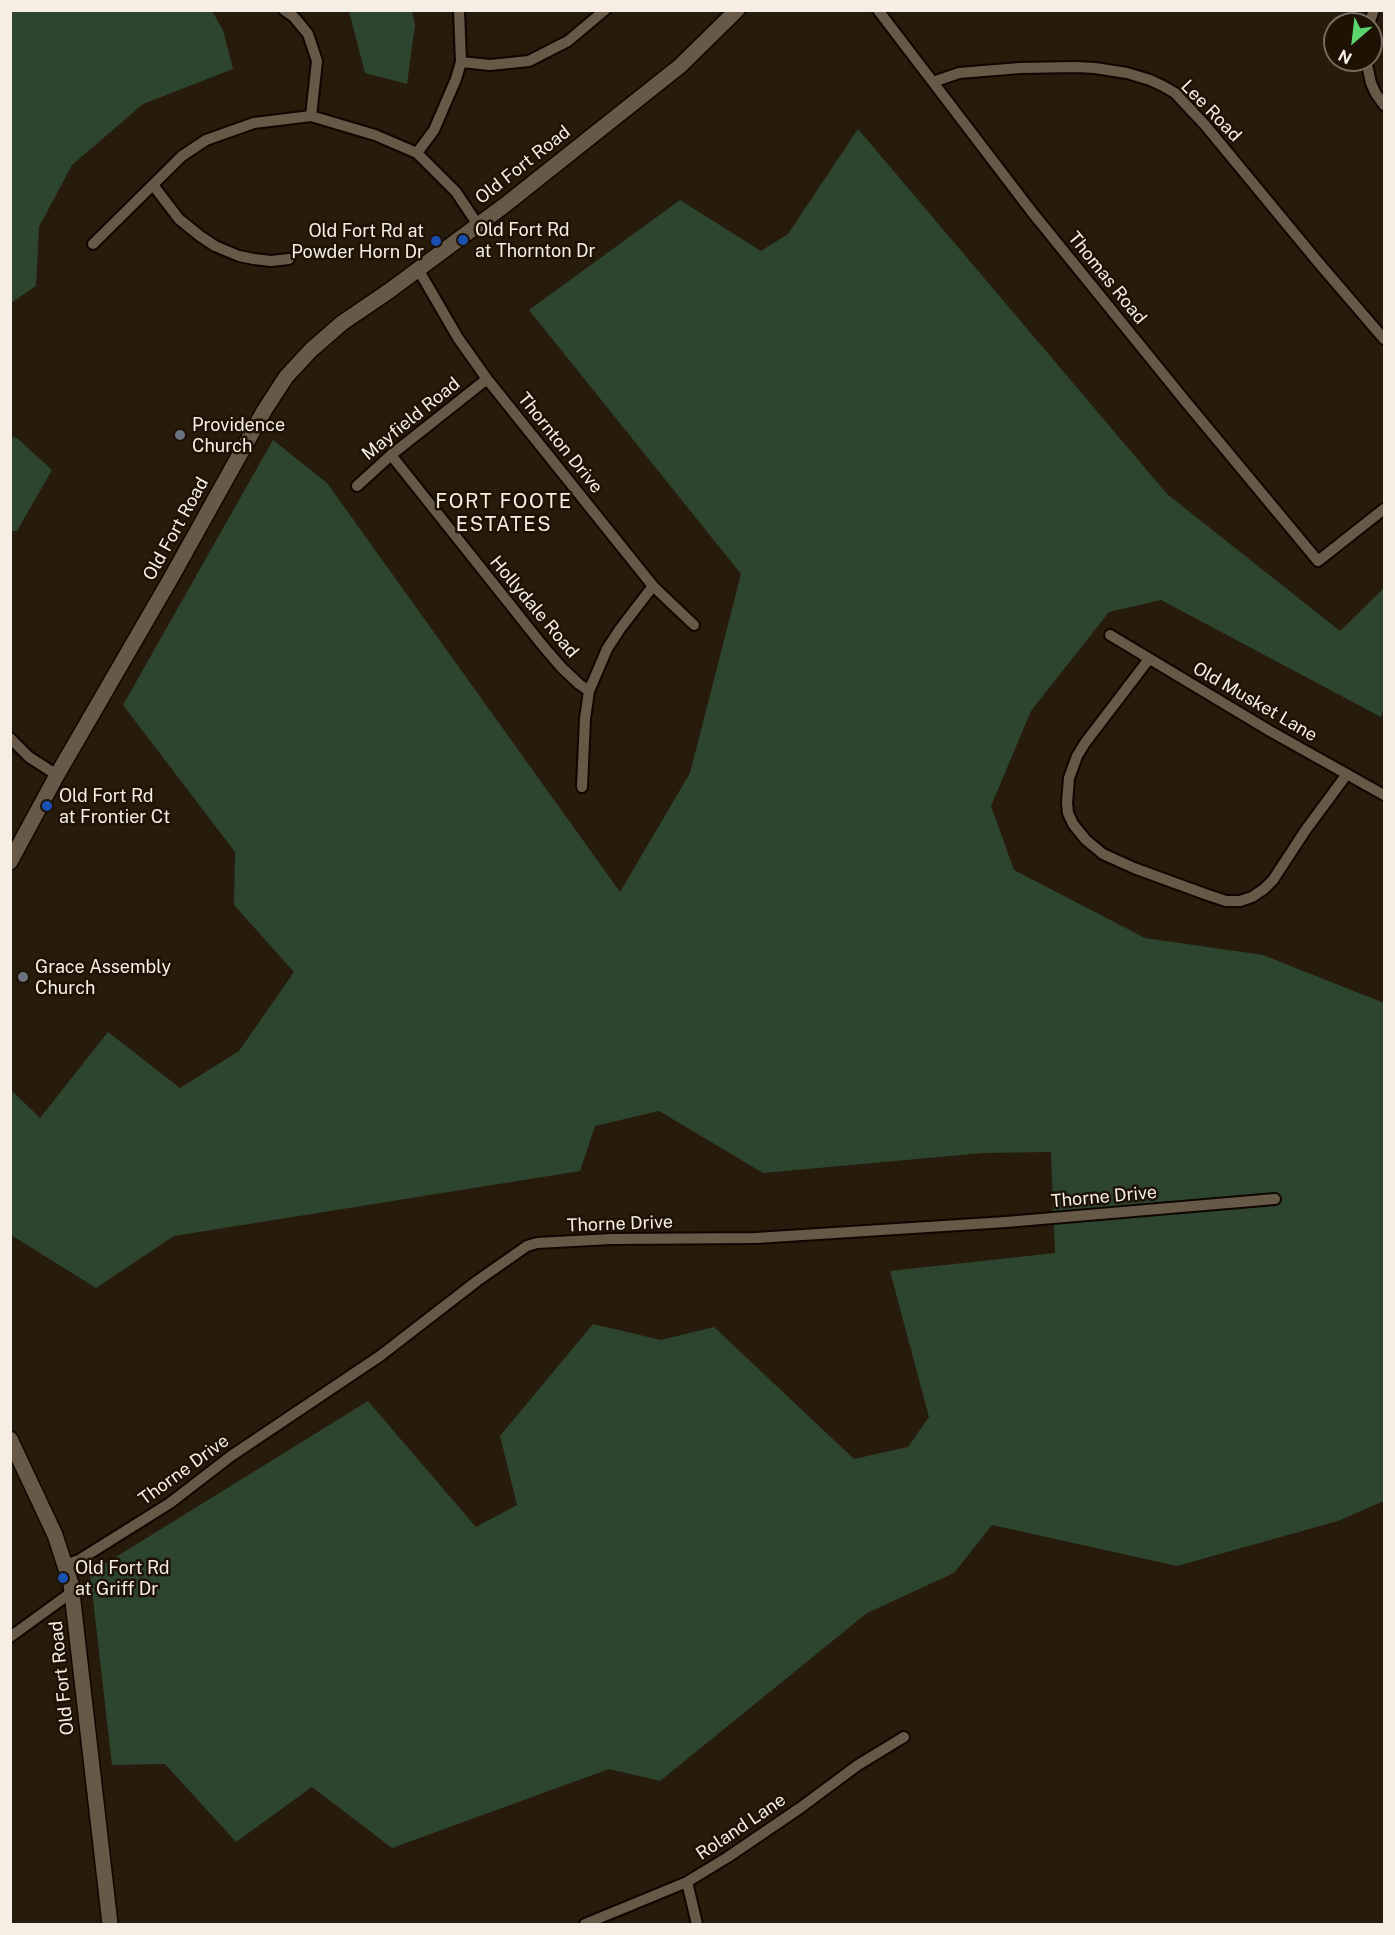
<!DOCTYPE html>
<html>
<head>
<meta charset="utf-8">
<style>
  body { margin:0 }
  #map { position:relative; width:1395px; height:1935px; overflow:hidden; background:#271b0b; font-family:"Public Sans",sans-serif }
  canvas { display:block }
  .frame { position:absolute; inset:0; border:12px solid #f6ede3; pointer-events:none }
  .north { position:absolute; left:1323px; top:12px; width:60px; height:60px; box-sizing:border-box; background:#1d1204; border:2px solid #746a5d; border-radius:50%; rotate:208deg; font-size:16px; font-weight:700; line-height:24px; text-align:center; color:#f6ede3 }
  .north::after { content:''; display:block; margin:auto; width:21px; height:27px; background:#5bd56e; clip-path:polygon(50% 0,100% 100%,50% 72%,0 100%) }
</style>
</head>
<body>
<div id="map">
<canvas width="1395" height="1935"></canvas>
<div class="frame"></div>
<div class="north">N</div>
</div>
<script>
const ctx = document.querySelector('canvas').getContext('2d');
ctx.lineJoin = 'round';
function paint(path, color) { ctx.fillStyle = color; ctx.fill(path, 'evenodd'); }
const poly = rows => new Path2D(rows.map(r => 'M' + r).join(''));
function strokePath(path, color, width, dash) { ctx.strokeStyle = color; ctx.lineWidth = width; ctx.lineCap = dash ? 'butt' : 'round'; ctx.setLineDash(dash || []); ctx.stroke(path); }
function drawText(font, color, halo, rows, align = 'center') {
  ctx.font = font + ' "Public Sans",sans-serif'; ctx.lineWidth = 5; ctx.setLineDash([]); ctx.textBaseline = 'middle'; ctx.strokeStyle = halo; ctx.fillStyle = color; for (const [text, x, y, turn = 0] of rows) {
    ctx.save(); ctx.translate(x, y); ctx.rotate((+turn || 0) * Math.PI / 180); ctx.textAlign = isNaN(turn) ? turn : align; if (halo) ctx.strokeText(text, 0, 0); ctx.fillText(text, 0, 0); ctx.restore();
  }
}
const green = poly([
  [11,10,212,11,223,30,233,69,143,104,72,165,39,227,36,286,11,303],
  [349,11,412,11,415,25,407,84,365,73],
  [858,129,1167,494,1340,631,1384,588,1384,708,1381,717,1161,600,1109,612,1031,711,991,806,1014,870,1145,938,1263,955,1384,1003,1384,1501,1338,1521,1177,1566,992,1525,954,1573,867,1613,660,1781,609,1769,392,1848,312,1787,236,1842,165,1764,112,1765,90,1573,368,1401,476,1527,517,1505,500,1436,593,1324,661,1340,714,1327,854,1459,908,1447,929,1417,890,1271,1055,1253,1051,1152,983,1153,763,1173,659,1111,595,1126,580,1171,174,1236,96,1288,11,1235,10,1089,40,1118,108,1032,180,1088,239,1051,294,972,234,905,235,852,123,705,273,440,327,483,620,892,690,773,741,574,529,310,680,200,761,251,788,234],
  [11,437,17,438,52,470,17,531,11,531]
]);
const minor = poly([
  [284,10,294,17,308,34,317,61,311,116],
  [878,10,1032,212,1186,402,1318,561,1384,509],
  [1369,24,1374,10],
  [1366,60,1371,83,1376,94,1384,105],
  [461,62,490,65,529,61,568,41,605,10],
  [933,82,959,73,1020,68,1076,67,1095,68,1127,73,1150,80,1163,86,1175,93,1205,125,1318,262,1384,339],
  [417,153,434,130,456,79,461,62,459,10],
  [153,185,179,219,200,236,215,246,239,256,254,259,271,261,289,259],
  [93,244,182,156,206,140,254,123,311,116,375,135,417,153,456,192,478,225],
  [418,269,458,338,487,379,653,586,694,625],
  [391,455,543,646,562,668,579,684,589,691],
  [357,486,391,455,487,379],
  [1110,635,1270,731,1384,795],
  [1149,659,1085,743,1077,756,1069,778,1067,803,1068,813,1073,824,1086,840,1103,854,1134,868,1205,894,1226,901,1240,901,1252,897,1264,889,1273,880,1305,831,1347,774],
  [10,738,29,757,57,775],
  [582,787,585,719,589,691,607,649,620,629,653,586],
  [66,1565,79,1560,170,1503,231,1456,380,1356,477,1281,527,1246,537,1243,611,1239,756,1238,1006,1222,1275,1199],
  [10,1637,72,1592],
  [687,1882,697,1924],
  [585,1924,687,1882,728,1857,800,1808,858,1765,904,1737]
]);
const secondary = poly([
  [10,862,57,775,171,578,264,411,286,377,311,350,342,323,389,291,505,205,680,66,737,10],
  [10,1439,55,1535,71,1584,110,1924]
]);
const markers = [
  [463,240,6,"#1a4fb4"],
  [436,241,6,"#1a4fb4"],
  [180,435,6,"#6b7280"],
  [47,806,6,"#1a4fb4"],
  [23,977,6,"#6b7280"],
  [63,1578,6,"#1a4fb4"]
];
const streetNames = [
  ["Lee Road",1211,111,46],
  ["Old Fort Road",523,165,-38],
  ["Thomas Road",1107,278,51],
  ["Mayfield Road",411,419,-39],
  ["Thornton Drive",560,443,51],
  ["Old Fort Road",176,529,-61],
  ["Hollydale Road",534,607,50],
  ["Old Musket Lane",1255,702,30],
  ["Thorne Drive",1104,1197,-5],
  ["Thorne Drive",620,1224,-2],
  ["Thorne Drive",184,1470,-36],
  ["Old Fort Road",62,1678,-96],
  ["Roland Lane",741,1827,-34]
];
const poiNames = [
  ["Old Fort Rd",475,230],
  ["at Thornton Dr",475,251],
  ["Old Fort Rd at",424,231,"right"],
  ["Powder Horn Dr",424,252,"right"],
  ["Providence",192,425],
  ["Church",192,446],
  ["Old Fort Rd",59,796],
  ["at Frontier Ct",59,817],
  ["Grace Assembly",35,967],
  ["Church",35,988],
  ["Old Fort Rd",75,1568],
  ["at Griff Dr",75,1589]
];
const neighbourhoodNames = [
  ["FORT FOOTE",504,502],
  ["ESTATES",504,525]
];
paint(green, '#2d452e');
strokePath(minor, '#0f0600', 14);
strokePath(secondary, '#0f0600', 18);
strokePath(minor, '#675948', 10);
strokePath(secondary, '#675948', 15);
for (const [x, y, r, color] of markers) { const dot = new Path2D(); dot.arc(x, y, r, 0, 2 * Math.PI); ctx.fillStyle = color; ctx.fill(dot); strokePath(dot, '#1d1204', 2); }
drawText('18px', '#f6ede3', '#1d1204', streetNames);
drawText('18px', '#f6ede3', '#1d1204', poiNames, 'left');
ctx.letterSpacing = '1.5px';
drawText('20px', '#f6ede3', '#1d1204', neighbourhoodNames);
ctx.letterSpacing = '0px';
</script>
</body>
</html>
